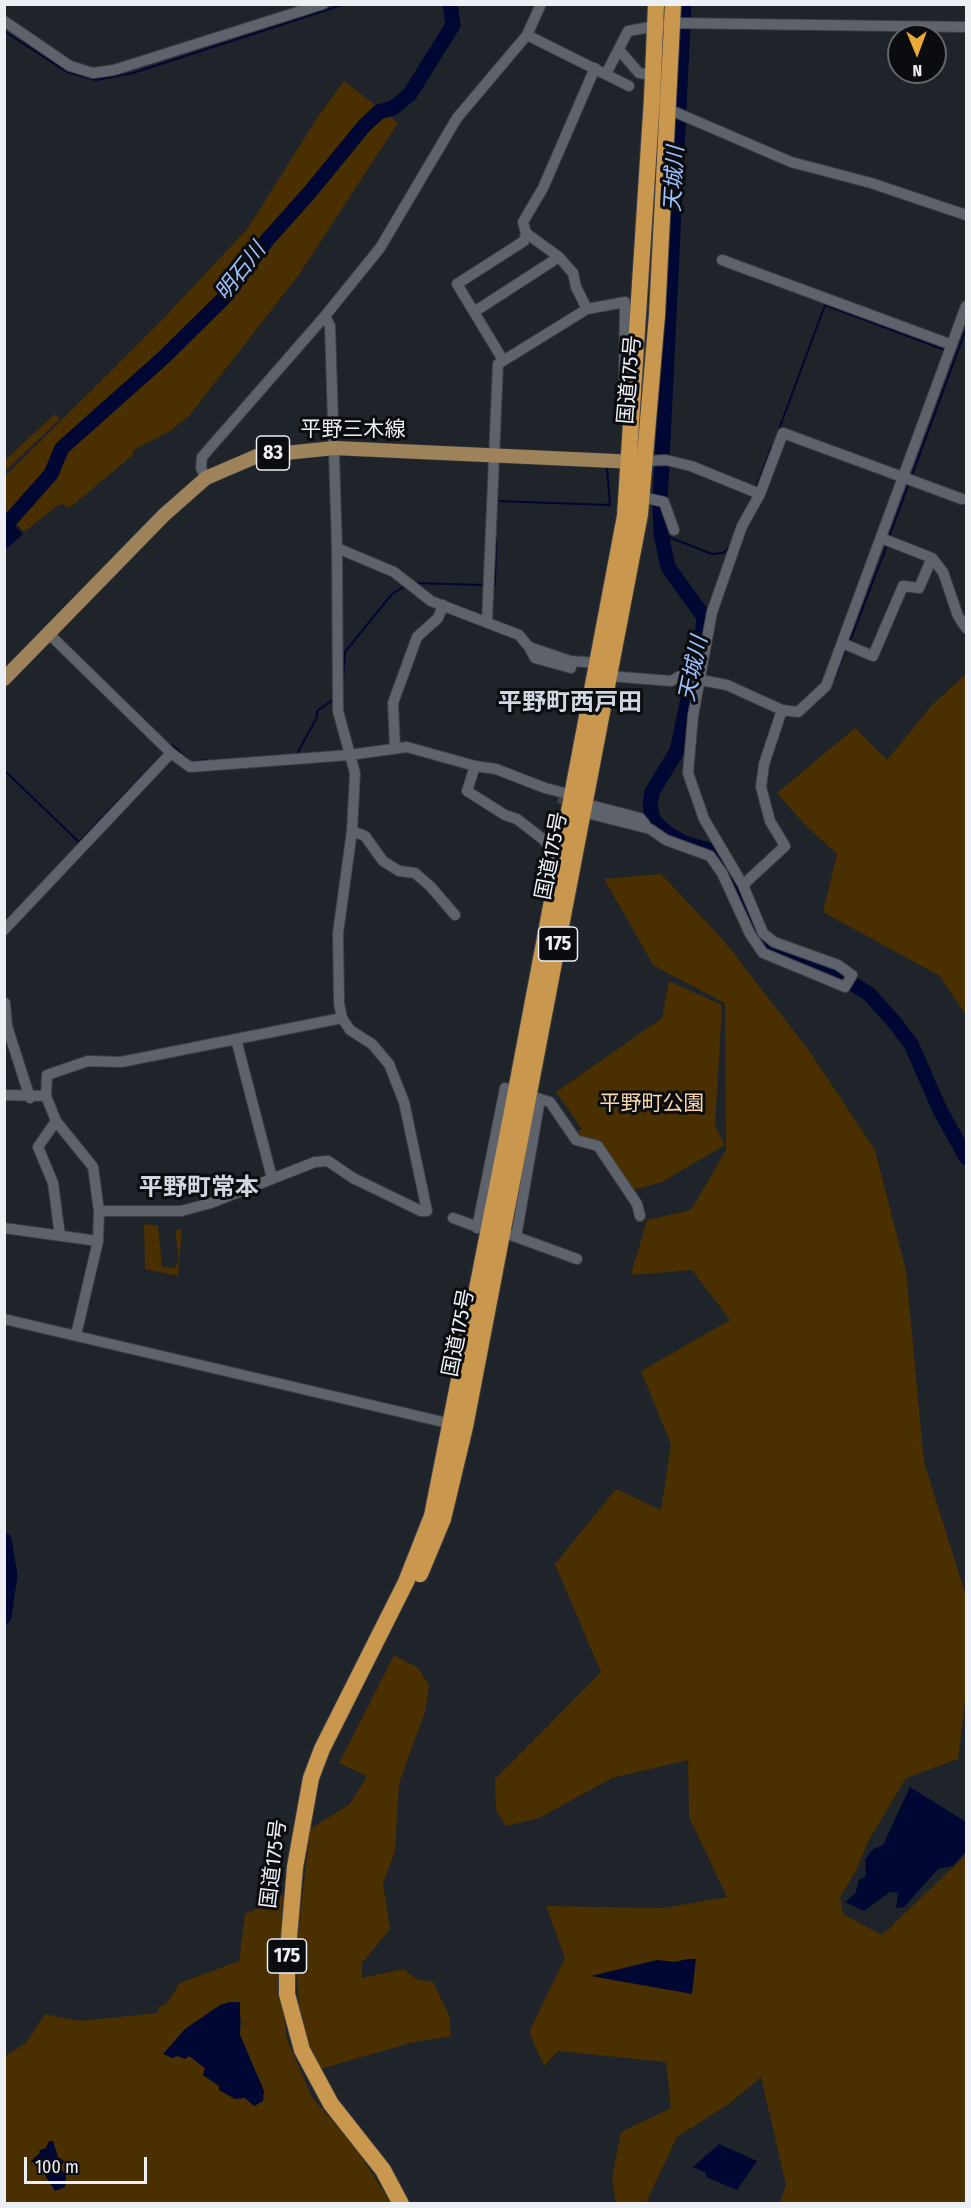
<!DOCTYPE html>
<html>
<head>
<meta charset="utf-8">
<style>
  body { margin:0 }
  #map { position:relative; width:971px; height:2208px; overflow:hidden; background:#1f232a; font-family:"Fira Sans Condensed",sans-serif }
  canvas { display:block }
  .frame { position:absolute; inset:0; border:6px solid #eceff4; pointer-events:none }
  .north { position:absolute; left:887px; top:24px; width:60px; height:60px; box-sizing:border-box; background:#0a0c0f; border:2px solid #64676b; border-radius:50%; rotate:179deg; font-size:16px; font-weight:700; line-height:24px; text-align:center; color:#eceff4 }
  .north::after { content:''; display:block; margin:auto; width:21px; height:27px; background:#eca93a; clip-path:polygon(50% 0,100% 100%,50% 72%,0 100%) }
  .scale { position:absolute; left:24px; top:2157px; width:123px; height:27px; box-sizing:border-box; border:3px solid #eceff4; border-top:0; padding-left:8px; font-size:18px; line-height:21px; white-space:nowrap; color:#eceff4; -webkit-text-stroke:4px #0a0c0f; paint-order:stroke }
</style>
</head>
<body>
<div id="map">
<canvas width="971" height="2208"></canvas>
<div class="frame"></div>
<div class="north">N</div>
<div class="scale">100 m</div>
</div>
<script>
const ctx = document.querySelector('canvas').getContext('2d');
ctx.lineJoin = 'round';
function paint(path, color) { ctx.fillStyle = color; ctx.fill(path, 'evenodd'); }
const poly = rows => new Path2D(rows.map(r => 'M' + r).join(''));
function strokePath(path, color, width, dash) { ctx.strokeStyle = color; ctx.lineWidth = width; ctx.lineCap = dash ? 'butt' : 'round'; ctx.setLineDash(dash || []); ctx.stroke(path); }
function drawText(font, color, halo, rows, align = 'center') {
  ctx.font = font + ' "Fira Sans Condensed","Noto Sans JP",sans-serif'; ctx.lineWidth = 6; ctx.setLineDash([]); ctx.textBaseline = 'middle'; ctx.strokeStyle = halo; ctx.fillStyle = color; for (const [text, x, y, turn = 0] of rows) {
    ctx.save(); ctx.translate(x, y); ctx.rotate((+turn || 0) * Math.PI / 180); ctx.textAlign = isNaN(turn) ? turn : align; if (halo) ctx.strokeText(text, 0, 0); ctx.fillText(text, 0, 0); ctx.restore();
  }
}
const green = poly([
  [344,81,398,123,300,273,189,416,170,431,133,450,133,455,69,508,63,504,57,506,24,532,5,509,5,476,162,320,248,228,317,118],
  [55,414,60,419,5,471,5,460],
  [966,674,966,1015,940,976,823,912,837,854,806,826,777,793,855,728,887,760,932,705],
  [661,874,725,942,810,1052,875,1150,906,1271,924,1462,966,1596,966,1694,958,1759,906,1778,867,1843,857,1869,840,1897,843,1914,882,1935,966,1855,966,2203,780,2203,786,2185,761,2077,730,2103,677,2137,646,2203,616,2203,612,2178,621,2132,671,2108,666,2062,558,2051,544,2066,529,2032,565,1958,546,1906,663,1908,727,1897,689,1817,688,1760,612,1778,539,1818,506,1826,496,1810,495,1779,601,1672,555,1564,616,1489,661,1510,671,1444,641,1371,730,1320,692,1270,631,1275,647,1220,691,1210,726,1150,725,1003,654,966,604,879],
  [669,981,722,1005,715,1126,725,1145,662,1182,632,1190,607,1151,580,1137,576,1132,582,1129,556,1092,662,1018],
  [144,1224,158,1226,162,1267,175,1268,179,1260,175,1230,182,1229,178,1276,145,1269],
  [394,1655,418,1668,429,1685,425,1712,399,1783,395,1851,383,1883,390,1929,362,1963,362,1978,404,1969,416,1979,433,1982,449,2015,451,2036,410,2043,317,2070,301,2023,295,1960,310,1829,350,1804,367,1776,339,1763],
  [283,1896,279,1974,287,2040,312,2097,357,2150,391,2203,5,2204,5,2056,26,2043,45,2014,79,2021,157,2013,159,2007,166,2004,180,1983,239,1961,245,1914],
  [242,2017,240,2035,264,2091,235,2098,220,2090,219,2086,203,2075,205,2068,188,2055,185,2059,178,2056],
  [46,2148,61,2172,55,2191,37,2162,33,2161]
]);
const water = poly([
  [6,516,23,534,5,550,5,518],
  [910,1787,966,1822,966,1851,953,1866,938,1869,904,1907,896,1908,898,1893,890,1892,864,1911,845,1902,855,1894,859,1880,866,1876,865,1860,873,1849,883,1845],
  [687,1959,696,1959,692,1994,591,1976,657,1960,675,1962],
  [230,2002,240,2002,240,2035,264,2091,263,2101,254,2106,245,2098,235,2099,219,2090,219,2086,203,2075,205,2068,189,2056,185,2059,178,2056,172,2058,163,2054,185,2029,220,2005],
  [49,2141,53,2141,58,2157,64,2161,60,2168,66,2175,65,2187,55,2191,37,2162,30,2162,39,2154,40,2150,46,2148],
  [719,2144,757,2161,737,2190,706,2177,706,2173,693,2167]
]);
const stream = poly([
  [4,31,67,72,96,80,133,73,345,4],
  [778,432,825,305,945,350],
  [912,475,966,329],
  [756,488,772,446],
  [496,501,610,505,607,468],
  [661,534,712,554,723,553,729,548],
  [889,537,909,483],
  [412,583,484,585],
  [493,585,495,585,496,540],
  [850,641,887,545],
  [833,682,846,649],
  [342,692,345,652,392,594,407,585],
  [169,747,172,745,191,762,207,760],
  [297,754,317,717,317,711,334,699],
  [4,770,79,842,166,751]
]);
const river = poly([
  [684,4,660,503,661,534,668,567,704,617,703,628,677,751,652,792,650,805,653,820,667,833,684,843,712,851,739,892,759,937,768,948,845,979,869,994,895,1023,911,1044,940,1110,966,1157],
  [4,527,51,474,62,448,162,359,224,298,268,239,310,192,364,126,379,112,393,108,410,94,453,25,450,4],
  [4,1540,10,1575,4,1617]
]);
const minorTunnel = poly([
  [558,798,576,802]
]);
const minor = poly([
  [4,21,70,66,93,73,114,70,323,4],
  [527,35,629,86],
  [620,51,639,73,653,75],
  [606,74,628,31,672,23,966,27],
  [668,109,791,162,871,183,966,215],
  [526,233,559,257,573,273,576,287,587,309],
  [722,260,952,345],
  [474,312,559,257],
  [503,360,457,284,524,241,526,233,523,222,543,188,595,68],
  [646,461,666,460,691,466,760,494,783,433,962,499],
  [206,478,201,468,202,457,325,316,380,248,457,118,527,35,541,4],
  [642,497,664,502,674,530],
  [881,538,932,558,943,572,958,616,966,628],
  [337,548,394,572,431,601,519,635,529,647,570,661,598,663],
  [487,622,498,364,587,309,625,302,624,387,633,389],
  [49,634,171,753,190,767,349,755,407,747,475,766,496,769,545,788,572,795],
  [842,643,873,656,903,586,919,588,932,558],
  [529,647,535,658,571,668],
  [609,676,671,681,680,676,727,685,782,710,798,712,826,686,966,306],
  [395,748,393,703,417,637,438,618,443,605],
  [475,766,467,791,505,815,517,819,544,840,553,853,560,855],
  [594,806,640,818,645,824],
  [583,812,650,829,666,840,710,856,722,873,750,934,763,953,845,987,852,975,838,965,774,942,763,933,743,885,704,819,688,773,693,716,712,612,742,526,760,494],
  [352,831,365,836,383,861,399,871,415,873,431,887,455,915],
  [743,885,785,846,770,821,761,787,764,764,782,710],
  [4,930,171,753],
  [5,1003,7,1026,30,1098],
  [236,1039,272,1178],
  [4,1095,46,1096],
  [540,1099,550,1102,576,1140,598,1146,637,1204,640,1216],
  [56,1121,38,1147,53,1183,60,1236],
  [99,1211,181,1211,211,1203,315,1162,328,1161,353,1178,421,1211,427,1211,404,1102,389,1064,372,1044,350,1030,342,1018,339,1003,338,933,352,831,355,773,338,711,337,548,330,326,325,316],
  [453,1218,483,1229],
  [4,1228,98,1241],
  [477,1228,505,1088,516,1091],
  [511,1235,577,1259],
  [516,1237,540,1099,535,1097],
  [4,1319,456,1425],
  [76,1335,98,1241,99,1211,93,1167,56,1121,46,1096,47,1075,88,1061,121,1062,342,1018]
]);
const major = poly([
  [4,679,164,515,206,478,257,456,334,448,636,462]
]);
const highway = poly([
  [420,1574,443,1519,465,1427,640,514,657,315,673,4],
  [401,2204,383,2170,331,2104,302,2050,287,1994,287,1961,295,1867,311,1778,322,1749,406,1582,432,1516,511,1117,625,516,652,98,656,4]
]);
const shields = [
  [273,453,33],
  [558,944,39],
  [287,1956,39]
];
const shieldNames = [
  ["83",273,453],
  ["175",558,944],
  ["175",287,1956]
];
const streetNames = [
  ["国道175号",630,380,-85],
  ["平野三木線",353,430],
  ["国道175号",552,856,-79],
  ["国道175号",459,1333,-79],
  ["国道175号",274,1864,-83]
];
const parkNames = [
  ["平野町公園",652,1104]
];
const waterNames = [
  ["天城川",675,179,-87],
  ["明石川",241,272,-52],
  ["天城川",694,669,-78]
];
const quarterNames = [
  ["平野町西戸田",570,703],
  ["平野町常本",199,1188]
];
paint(green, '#4a3001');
paint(water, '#000732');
strokePath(stream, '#000732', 2);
strokePath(river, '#000732', 15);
strokePath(minorTunnel, '#3e4248', 10, [10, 5]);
strokePath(minor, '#3b3e44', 12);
strokePath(major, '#3b3e44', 15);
strokePath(highway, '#3b3e44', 18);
strokePath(minor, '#5e636b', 10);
strokePath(major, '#9e8259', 14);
strokePath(highway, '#c9974d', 16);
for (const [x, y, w] of shields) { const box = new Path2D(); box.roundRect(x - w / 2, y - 17, w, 34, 4.5); ctx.fillStyle = '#0a0c0f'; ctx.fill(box); strokePath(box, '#eceff4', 1.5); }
drawText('bold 20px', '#eceff4', null, shieldNames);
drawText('21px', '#eceff4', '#0a0c0f', streetNames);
drawText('21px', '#f9d7a9', '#0a0c0f', parkNames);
drawText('italic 22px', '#9cc3ff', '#0a0c0f', waterNames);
drawText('bold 24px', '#d1d7e0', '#0a0c0f', quarterNames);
</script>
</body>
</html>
